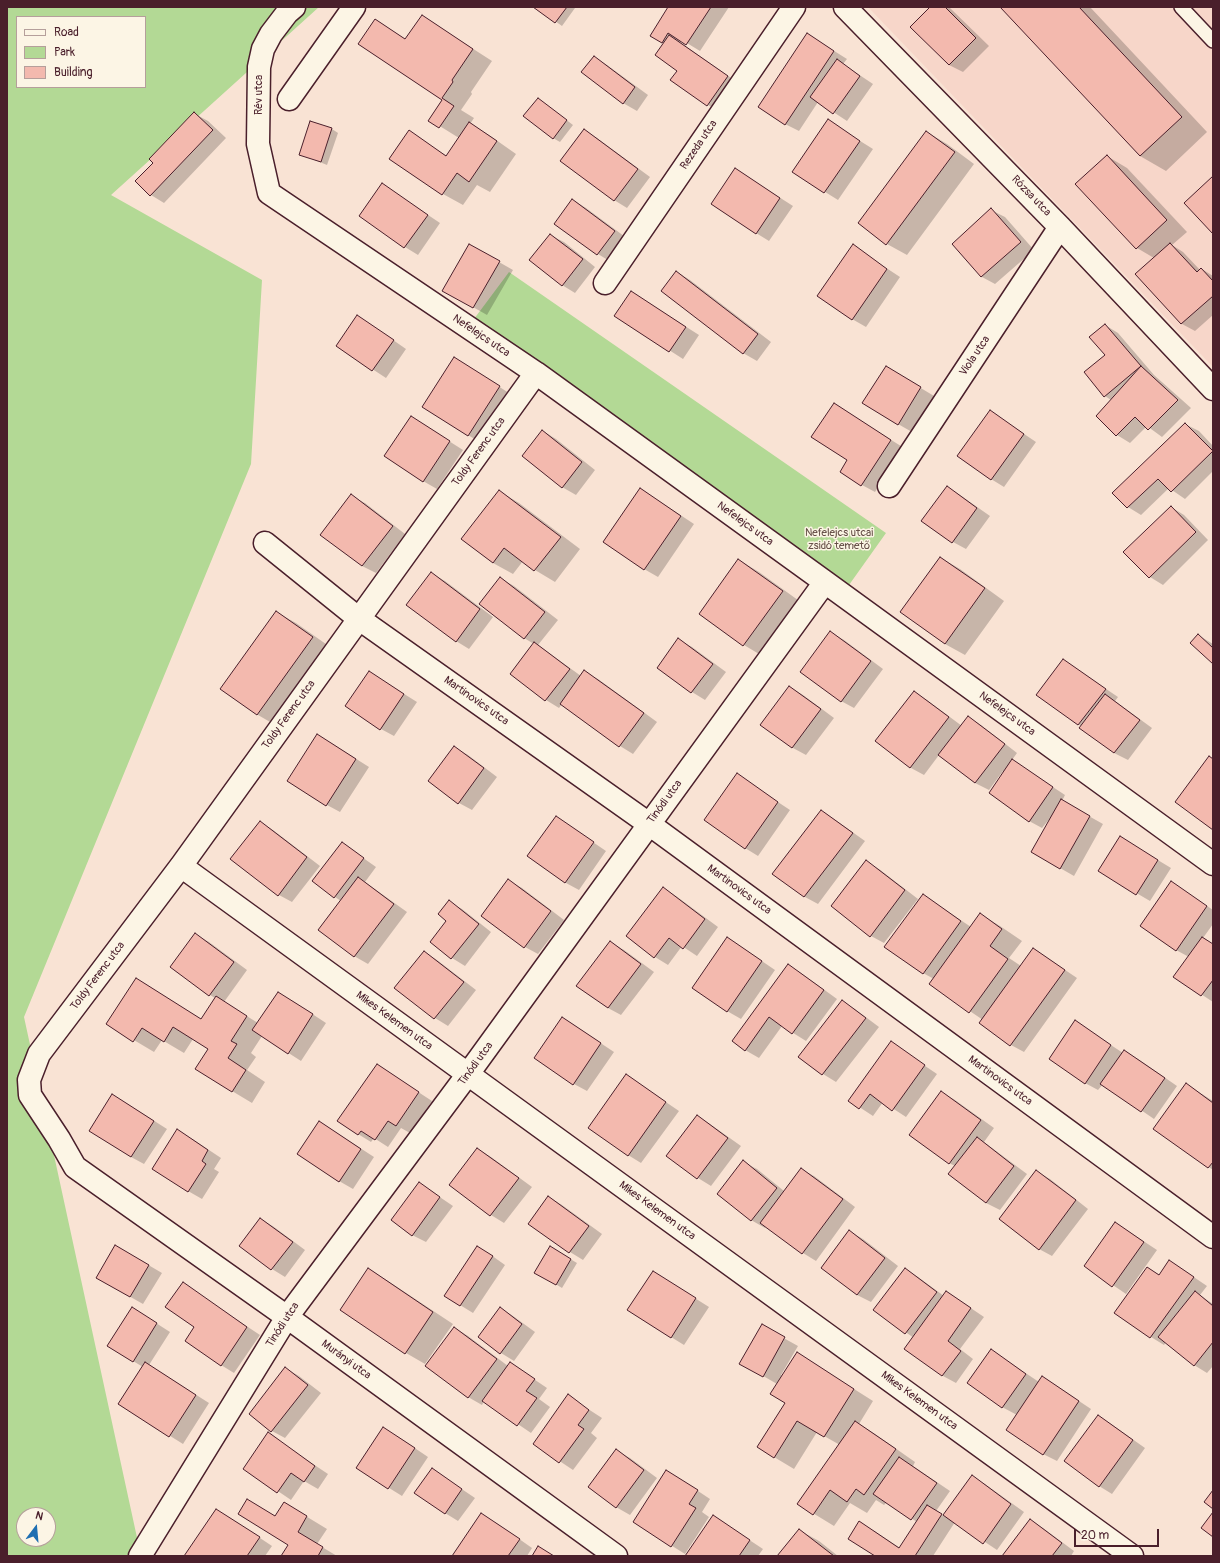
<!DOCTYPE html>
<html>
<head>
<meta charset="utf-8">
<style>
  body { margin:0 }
  #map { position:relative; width:1220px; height:1563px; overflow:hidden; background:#f9e3d4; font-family:Pangolin,sans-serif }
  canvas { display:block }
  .frame { position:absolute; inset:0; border:8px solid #4a1f2b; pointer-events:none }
  .legend { position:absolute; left:16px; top:16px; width:130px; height:72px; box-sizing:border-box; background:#fcf5e5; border:1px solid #b59f9b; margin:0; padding:5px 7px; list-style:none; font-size:12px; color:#4a1f2b }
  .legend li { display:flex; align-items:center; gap:8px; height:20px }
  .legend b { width:20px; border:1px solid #b59f9b }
  .north { position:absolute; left:16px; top:1507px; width:40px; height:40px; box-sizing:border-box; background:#fcf5e5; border:1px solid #b59f9b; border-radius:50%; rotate:16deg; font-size:11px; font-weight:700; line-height:16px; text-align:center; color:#4a1f2b }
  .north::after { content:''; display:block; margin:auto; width:14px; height:18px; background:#1f6fb2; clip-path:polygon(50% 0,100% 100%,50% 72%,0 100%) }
  .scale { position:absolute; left:1074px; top:1529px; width:85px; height:18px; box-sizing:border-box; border:2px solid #4a1f2b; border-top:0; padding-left:5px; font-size:12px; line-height:14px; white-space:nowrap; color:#4a1f2b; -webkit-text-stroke:3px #fcf5e5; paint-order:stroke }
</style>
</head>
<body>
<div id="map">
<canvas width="1220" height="1563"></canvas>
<div class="frame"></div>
<ul class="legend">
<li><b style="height:5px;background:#fcf5e5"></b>Road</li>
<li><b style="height:11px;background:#b3d995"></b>Park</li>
<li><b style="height:11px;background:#f3b9ae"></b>Building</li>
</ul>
<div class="north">N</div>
<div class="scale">20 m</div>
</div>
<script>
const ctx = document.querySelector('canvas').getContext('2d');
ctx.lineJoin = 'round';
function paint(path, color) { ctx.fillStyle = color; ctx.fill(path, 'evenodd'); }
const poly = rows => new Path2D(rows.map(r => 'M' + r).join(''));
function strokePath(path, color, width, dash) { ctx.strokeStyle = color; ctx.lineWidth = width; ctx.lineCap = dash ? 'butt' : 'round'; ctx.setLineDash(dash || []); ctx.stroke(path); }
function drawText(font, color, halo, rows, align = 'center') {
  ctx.font = font + ' Pangolin,sans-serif'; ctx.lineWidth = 3; ctx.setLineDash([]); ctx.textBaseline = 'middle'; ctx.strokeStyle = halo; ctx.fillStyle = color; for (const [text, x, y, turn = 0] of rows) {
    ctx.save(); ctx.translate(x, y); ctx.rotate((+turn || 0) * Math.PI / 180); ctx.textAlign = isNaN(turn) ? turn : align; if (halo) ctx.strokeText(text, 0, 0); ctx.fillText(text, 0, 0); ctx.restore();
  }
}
const built = poly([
  [868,7,1213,7,1213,367]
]);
const green = poly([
  [7,7,319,7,111,195,262,280,251,464,24,1017,141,1556,7,1556],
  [17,17,145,17,145,87,17,87],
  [24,1515,48,1515,48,1539,24,1539],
  [509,272,886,533,849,585,474,319]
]);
const shadow = poly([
  [535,7,574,7,575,8,562,26],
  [670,7,729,7,700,51,682,40,680,42,741,85,721,113,708,105,678,71,664,44,651,36],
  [931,7,948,7,950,8,989,46,963,72,949,65,911,27],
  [1002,7,1090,7,1207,132,1166,171,1140,156],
  [422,16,492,61,471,92,472,94,461,110,474,118,470,124,489,135,516,154,490,192,477,185,463,205,443,194,391,159,409,132,447,156,459,138,430,120,443,99,359,44,375,20,407,40],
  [807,34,847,59,843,64,873,84,847,121,818,102,799,131,785,124],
  [594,57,607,65,648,95,637,111,623,103],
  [544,103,573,125,560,142,553,138],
  [195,114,208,121,226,138,164,203,151,195,154,163],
  [828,121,873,149,838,200,793,172],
  [311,122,332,129,338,133,327,165,300,154],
  [584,130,597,138,650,177,627,208,614,200],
  [927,132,947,144,974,164,907,255,887,244],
  [1107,156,1127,168,1187,232,1172,245,1183,252,1200,270,1202,269,1213,276,1213,315,1195,331,1182,324,1137,274,1154,258,1137,248,1077,184],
  [735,169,793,206,769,241,756,233],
  [382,184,440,223,418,255,405,247],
  [573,200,586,208,628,239,611,262,598,254,556,224],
  [991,210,1005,217,1034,250,995,284,982,277,953,244],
  [550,235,564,242,595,267,575,293,562,285],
  [469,245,513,270,487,315,443,290],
  [853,246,900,277,866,327,852,319],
  [677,272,690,280,771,342,757,361,743,353],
  [644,300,699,335,683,359,616,316],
  [370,324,406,349,386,378,337,346],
  [1105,325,1118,333,1154,375,1191,408,1162,437,1147,426,1130,443,1117,435,1097,416,1111,400,1105,396,1106,355],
  [467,366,512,395,481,443,468,435],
  [886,367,934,396,912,432,898,424],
  [834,404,904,448,875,492,862,485,849,460],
  [990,411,1036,442,1004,487,991,479],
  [411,417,463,450,437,489,423,481],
  [1185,424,1199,431,1213,446,1213,471,1185,499,1169,488,1141,515,1128,507,1114,493],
  [543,431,556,439,595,470,576,495,562,487],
  [947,487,960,495,990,516,966,549,953,542],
  [641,489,694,524,658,577,644,569],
  [499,491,519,503,580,549,555,582,535,570,523,561,513,574,493,563,462,539],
  [351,496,365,503,405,534,376,573,362,566,322,535],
  [1171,507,1184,515,1208,540,1163,585,1150,577],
  [941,558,960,569,1004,601,965,655,945,644,902,612],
  [739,560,759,572,802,603,764,657,744,645,700,614],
  [431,573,445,581,493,617,469,649,456,641],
  [500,578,514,586,558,620,538,645,581,676,584,672,598,679,657,722,633,754,620,746,562,704,559,708,546,700,511,674,534,644,524,638],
  [276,612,296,623,333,649,277,726,258,715,221,689],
  [830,632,844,640,883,669,854,708,841,701],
  [1198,635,1213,644,1213,663],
  [679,640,692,647,726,672,705,700,692,692,658,668],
  [1063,660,1118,697,1115,701,1152,728,1128,760,1114,753,1082,727,1038,695],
  [369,672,417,702,394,736,381,729],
  [790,687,803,695,834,718,806,755,793,748,762,725],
  [914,692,927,700,962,726,968,717,981,725,1017,753,1012,760,1065,795,1062,801,1103,824,1074,876,1032,852,1052,817,1051,817,1042,828,1029,821,1003,771,989,790,975,783,939,755,924,775,911,768,876,741],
  [331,743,369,767,340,812,327,805],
  [454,747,468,755,497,777,472,810,459,803],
  [737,775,790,810,758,856,745,848],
  [821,811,834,819,865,841,818,904,805,897,774,874],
  [556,817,606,851,579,890,566,883,528,856],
  [260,822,273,830,320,866,292,902,279,895],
  [342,843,376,867,365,882,407,912,368,964,354,956,341,901,335,897],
  [1133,845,1171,868,1150,901,1099,871],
  [866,862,879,869,918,899,884,943,871,936,832,906],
  [509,881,522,888,564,920,538,954,525,947],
  [1171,882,1213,910,1213,924,1203,938,1213,944,1213,1002,1175,977,1189,957,1176,950],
  [663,888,676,896,718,927,697,956,682,946,668,965,655,957],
  [923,895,971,927,980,914,1000,926,1022,941,1009,958,1021,966,1034,949,1077,978,1024,1052,1011,1045,983,1020,930,984,934,979,923,973],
  [449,902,462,909,491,932,465,966,452,958,431,942,448,921],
  [195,934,209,942,247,970,224,1002,258,1023,291,1000,326,1023,301,1061,262,1036,251,1053,256,1057,247,1070,265,1082,252,1103,232,1091,209,1049,193,1039,184,1053,162,1040,154,1052,107,1024,202,1020,215,998,210,995],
  [728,938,775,970,741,1019,727,1011],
  [610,942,624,950,654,972,621,1015,608,1008],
  [424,952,437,960,476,990,448,1026,435,1018,396,988],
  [788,965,801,973,837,999,806,1041,782,1026,759,1058,745,1050],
  [842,1001,855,1009,879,1027,836,1082,823,1074,800,1056],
  [563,1018,614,1052,587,1091,574,1084],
  [1076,1022,1123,1053,1124,1051,1138,1059,1177,1086,1154,1119,1103,1084,1098,1090,1085,1083],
  [891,1043,937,1074,906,1117,883,1102,873,1116,850,1101],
  [377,1065,432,1101,410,1133,401,1128,388,1147,374,1138,371,1142,358,1134],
  [626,1075,679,1111,641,1163,628,1155],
  [1186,1084,1213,1101,1213,1170,1154,1129],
  [941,1092,955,1100,994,1128,984,1142,1027,1174,1000,1210,986,1203,955,1166,949,1163],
  [126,1103,167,1129,144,1164,131,1157],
  [697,1116,710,1124,741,1146,711,1186,698,1178,667,1155],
  [320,1122,374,1157,353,1189,339,1181],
  [191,1138,221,1158,214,1169,219,1172,202,1199,188,1191],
  [478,1149,491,1157,532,1187,504,1223,491,1215,450,1185],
  [743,1162,757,1169,784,1191,801,1169,814,1176,855,1207,816,1261,803,1253,766,1226,765,1228,751,1220],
  [1036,1171,1050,1179,1088,1209,1052,1256,1039,1249],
  [419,1183,453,1206,426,1242,412,1235],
  [549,1197,562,1205,602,1234,583,1260,570,1252,530,1224],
  [261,1219,274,1227,305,1250,285,1277,272,1269,241,1246],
  [1116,1223,1157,1250,1126,1294,1085,1266],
  [849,1231,863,1239,898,1266,871,1302,857,1295],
  [116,1246,162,1273,143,1304,97,1278],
  [550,1247,577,1263,562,1288,536,1272],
  [491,1255,505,1265,473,1313,460,1305],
  [1170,1261,1207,1286,1200,1295,1213,1304,1213,1366,1207,1373,1194,1365,1166,1342,1164,1345,1151,1337,1116,1312,1147,1268,1160,1275],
  [369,1269,388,1281,453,1324,425,1364,406,1353],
  [905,1269,918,1277,944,1296,947,1292,984,1317,960,1349,973,1359,956,1383,943,1376,906,1349,914,1338,874,1310],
  [666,1280,709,1307,684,1345,671,1337],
  [183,1284,260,1335,234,1373,221,1365,196,1327],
  [500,1308,513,1316,535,1332,514,1361,501,1353,479,1337],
  [145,1316,170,1332,149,1365,209,1403,183,1444,119,1404,143,1367,133,1361],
  [762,1326,798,1346,781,1375,783,1376,797,1353,873,1401,859,1424,875,1434,915,1462,913,1466,950,1491,936,1511,944,1516,972,1477,985,1484,1024,1512,997,1550,955,1522,933,1556,876,1556,873,1530,900,1548,917,1522,887,1502,884,1505,876,1500,867,1513,850,1503,834,1526,798,1504,840,1445,817,1432,794,1469,774,1457,786,1403,777,1384,741,1363],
  [455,1328,468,1336,508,1366,510,1363,547,1388,539,1399,550,1407,531,1433,484,1401,482,1405,468,1397],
  [991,1350,1039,1382,1055,1385,1091,1409,1057,1461,1043,1454,1017,1415,1002,1407],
  [285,1368,299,1376,321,1393,285,1438,272,1431],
  [568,1396,602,1418,591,1433,597,1438,573,1470,534,1444],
  [1098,1416,1111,1424,1145,1448,1112,1494,1099,1486],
  [268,1434,328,1474,318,1489,304,1481,291,1500,244,1468],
  [397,1436,428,1457,402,1496,357,1468],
  [617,1451,630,1458,657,1478,630,1515,616,1507],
  [432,1469,475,1498,458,1521,445,1513],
  [680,1479,710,1499,702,1512,709,1517,685,1554,634,1522],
  [304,1515,327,1529,317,1544,337,1556,282,1556,289,1545,276,1517],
  [713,1516,763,1549,758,1556,687,1556],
  [230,1518,272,1546,265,1556,186,1556],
  [1030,1520,1043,1528,1074,1551,1071,1556,1004,1556],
  [495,1522,532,1548,527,1556,454,1556],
  [799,1530,819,1541,838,1556,779,1556]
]);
const building = poly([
  [533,7,567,7,555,23,533,7],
  [668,7,711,7,686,45,668,33,662,43,650,36,668,7],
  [930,7,945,7,976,38,949,65,910,27,930,7],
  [1000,7,1079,7,1182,117,1140,156,1000,7],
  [422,15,473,49,452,80,453,82,442,98,454,106,439,128,428,121,442,100,358,44,375,19,405,39,422,15],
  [807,33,834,51,785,125,758,107,807,33],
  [669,35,728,76,707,106,670,80,677,71,655,55,669,35],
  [594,56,635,87,623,104,581,72,594,56],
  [837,59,860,76,833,114,810,97,837,59],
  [538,98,567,120,553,139,523,116,538,98],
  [194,112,213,130,150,196,135,181,153,163,149,159,194,112],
  [828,119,860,141,824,193,792,172,828,119],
  [310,121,332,128,321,162,299,155,310,121],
  [469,122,497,141,469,182,457,173,442,195,389,159,409,130,446,156,469,122],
  [584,129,638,169,614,201,560,161,584,129],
  [926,131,955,152,886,245,858,223,926,131],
  [1107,155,1167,220,1136,249,1075,184,1107,155],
  [735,168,780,198,756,234,711,204,735,168],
  [1213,176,1213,234,1184,203,1213,176],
  [382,183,428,215,404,248,359,216,382,183],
  [572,199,615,231,597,255,554,224,572,199],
  [991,208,1021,242,981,277,952,244,991,208],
  [550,234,583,259,562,286,529,260,550,234],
  [1170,243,1197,272,1201,268,1213,281,1213,296,1181,324,1135,274,1170,243],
  [469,244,500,261,473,308,442,291,469,244],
  [853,244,887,269,852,320,817,296,853,244],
  [676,271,758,334,743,354,661,291,676,271],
  [631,291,686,327,669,352,614,316,631,291],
  [357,315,394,340,372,371,336,346,357,315],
  [1105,324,1141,366,1104,397,1084,372,1105,355,1089,337,1105,324],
  [454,357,500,386,468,436,422,407,454,357],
  [886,366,921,387,898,425,862,403,886,366],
  [1141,366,1178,400,1148,430,1135,417,1116,436,1096,416,1141,366],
  [834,403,891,440,861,486,840,472,847,460,811,437,834,403],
  [990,410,1024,434,991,480,957,456,990,410],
  [411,416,450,441,423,482,384,456,411,416],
  [1185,423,1213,451,1171,492,1158,479,1127,508,1112,493,1185,423],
  [542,430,582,462,562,488,522,456,542,430],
  [947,486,977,508,952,543,921,521,947,486],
  [640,488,681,516,644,570,603,542,640,488],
  [499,490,561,537,534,571,504,548,493,563,461,539,499,490],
  [351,494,393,526,362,566,320,535,351,494],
  [1171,506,1196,532,1149,578,1123,552,1171,506],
  [940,557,985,588,945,644,900,612,940,557],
  [738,559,783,591,743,646,699,614,738,559],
  [431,572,480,609,456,642,406,605,431,572],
  [500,577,545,612,524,639,479,604,500,577],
  [276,611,313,637,257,715,220,689,276,611],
  [830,631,871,661,841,702,800,672,830,631],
  [1198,634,1213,648,1213,664,1190,643,1198,634],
  [678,638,713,664,691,693,657,668,678,638],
  [534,642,570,669,545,701,510,674,534,642],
  [1063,659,1106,689,1078,725,1036,695,1063,659],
  [584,670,644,713,619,747,560,704,584,670],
  [369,671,404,694,380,730,345,706,369,671],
  [789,686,821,709,792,748,760,725,789,686],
  [914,691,949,717,910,768,875,741,914,691],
  [1105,694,1140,720,1114,753,1079,728,1105,694],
  [968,716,1005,744,975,783,938,755,968,716],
  [317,734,356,759,326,806,287,781,317,734],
  [454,746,484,768,458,804,428,781,454,746],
  [1209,756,1213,759,1213,830,1175,802,1209,756],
  [1012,759,1053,787,1029,822,989,793,1012,759],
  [737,773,778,802,745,849,704,820,737,773],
  [1061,799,1090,816,1060,869,1031,852,1061,799],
  [821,810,853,833,804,897,772,874,821,810],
  [556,816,594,842,565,883,527,856,556,816],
  [260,821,307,857,278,896,230,859,260,821],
  [1120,836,1158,860,1136,895,1098,871,1120,836],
  [342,842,364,858,334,898,312,881,342,842],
  [866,860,905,890,870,937,831,906,866,860],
  [358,877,394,904,354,957,318,930,358,877],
  [508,879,551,911,524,948,481,916,508,879],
  [1171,881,1207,906,1176,951,1140,926,1171,881],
  [663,887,705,919,683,949,669,938,654,958,626,936,663,887],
  [923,894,961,921,923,974,884,947,923,894],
  [449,900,479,924,451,959,430,942,446,921,438,914,449,900],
  [980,913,1002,929,990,946,1008,959,969,1013,929,984,980,913],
  [195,933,234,962,209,996,170,967,195,933],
  [727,937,762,961,727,1012,692,988,727,937],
  [1202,937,1213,944,1213,980,1201,996,1173,977,1202,937],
  [610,941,641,964,608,1008,576,986,610,941],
  [1033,948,1065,970,1010,1046,979,1023,1033,948],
  [424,951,464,982,434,1019,394,988,424,951],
  [788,964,824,990,792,1034,769,1017,745,1051,732,1041,788,964],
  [136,978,201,1019,216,996,247,1016,231,1041,237,1044,228,1058,246,1070,232,1092,195,1069,208,1049,173,1027,164,1042,142,1028,133,1042,106,1024,136,978],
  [278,992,313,1014,288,1054,252,1030,278,992],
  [842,1000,866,1018,822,1075,798,1057,842,1000],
  [562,1017,601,1043,573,1085,534,1058,562,1017],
  [1075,1020,1111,1045,1085,1084,1049,1059,1075,1020],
  [891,1041,925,1065,892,1111,870,1094,859,1109,848,1101,891,1041],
  [1124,1050,1165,1078,1141,1112,1100,1084,1124,1050],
  [377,1064,419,1092,396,1126,388,1121,375,1140,361,1131,358,1135,337,1121,377,1064],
  [626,1074,666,1102,628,1156,588,1128,626,1074],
  [1186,1083,1213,1103,1213,1162,1208,1168,1153,1129,1186,1083],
  [941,1091,981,1120,949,1164,909,1135,941,1091],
  [112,1094,154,1121,131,1157,89,1131,112,1094],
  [697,1115,728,1138,697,1179,666,1156,697,1115],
  [319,1121,361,1149,339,1182,297,1154,319,1121],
  [177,1129,208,1150,202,1161,206,1164,188,1192,152,1169,177,1129],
  [977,1137,1014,1166,986,1203,948,1174,977,1137],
  [477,1148,519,1178,490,1216,449,1185,477,1148],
  [743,1160,777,1188,751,1221,717,1194,743,1160],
  [801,1168,843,1199,802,1254,760,1223,801,1168],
  [1036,1170,1076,1200,1039,1250,999,1219,1036,1170],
  [419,1182,440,1197,412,1236,391,1220,419,1182],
  [548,1196,589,1226,569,1253,528,1224,548,1196],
  [260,1218,293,1242,271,1270,239,1246,260,1218],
  [1115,1222,1144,1242,1112,1287,1084,1266,1115,1222],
  [849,1230,885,1258,857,1295,821,1268,849,1230],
  [115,1245,149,1265,130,1297,96,1278,115,1245],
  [477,1246,493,1256,460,1306,444,1296,477,1246],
  [550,1246,571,1259,556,1285,534,1273,550,1246],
  [1169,1260,1194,1277,1150,1338,1114,1313,1147,1267,1159,1275,1169,1260],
  [368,1268,433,1312,405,1354,340,1310,368,1268],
  [905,1268,937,1292,905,1334,873,1310,905,1268],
  [653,1271,696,1298,671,1338,627,1310,653,1271],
  [183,1282,247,1327,221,1366,185,1341,194,1327,165,1307,183,1282],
  [946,1291,971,1308,948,1341,961,1351,942,1376,904,1349,946,1291],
  [1195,1291,1213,1306,1213,1342,1194,1366,1158,1337,1195,1291],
  [132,1307,157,1323,133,1362,107,1346,132,1307],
  [500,1307,522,1324,500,1354,478,1337,500,1307],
  [762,1324,785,1337,763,1377,739,1364,762,1324],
  [454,1327,497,1359,468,1398,425,1366,454,1327],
  [991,1349,1026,1374,1002,1408,967,1383,991,1349],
  [797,1352,854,1389,824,1437,797,1421,774,1458,757,1447,785,1403,770,1394,797,1352],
  [145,1362,196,1395,169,1437,118,1404,145,1362],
  [510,1362,535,1379,526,1391,537,1398,517,1426,482,1401,510,1362],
  [285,1367,308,1385,271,1432,249,1414,285,1367],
  [1042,1376,1079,1401,1043,1455,1006,1430,1042,1376],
  [568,1394,589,1410,578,1425,584,1429,559,1463,533,1444,568,1394],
  [1098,1415,1133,1440,1099,1487,1064,1461,1098,1415],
  [855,1421,896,1449,864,1495,856,1489,847,1502,830,1490,813,1515,797,1504,855,1421],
  [383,1427,415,1448,388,1489,356,1468,383,1427],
  [268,1432,315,1466,304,1482,291,1473,277,1493,243,1469,268,1432],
  [616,1449,644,1470,616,1508,588,1487,616,1449],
  [899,1457,937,1483,911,1520,873,1494,899,1457],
  [432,1468,462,1489,445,1514,414,1493,432,1468],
  [666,1470,698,1490,689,1504,696,1508,671,1547,633,1522,666,1470],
  [972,1475,1011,1504,983,1544,943,1515,972,1475],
  [1213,1490,1213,1509,1204,1502,1213,1490],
  [247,1499,275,1516,284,1502,307,1516,298,1532,323,1547,318,1556,281,1556,288,1545,238,1514,247,1499],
  [927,1505,942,1514,915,1556,875,1556,848,1539,859,1521,899,1548,927,1505],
  [216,1509,260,1537,247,1556,184,1556,216,1509],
  [1213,1512,1213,1537,1201,1528,1213,1512],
  [481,1513,520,1539,508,1556,452,1556,481,1513],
  [713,1515,750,1540,739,1556,685,1556,713,1515],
  [1030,1519,1062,1543,1052,1556,1002,1556,1030,1519],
  [799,1529,834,1556,777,1556,799,1529],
  [538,1546,554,1556,532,1556,538,1546]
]);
const service = poly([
  [1181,7,1213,41]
]);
const minor = poly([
  [294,7,287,13,271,34,263,49,259,67,258,144,269,193,536,373,825,582,1213,864],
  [845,7,1060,227,1213,389],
  [289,99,354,7],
  [605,283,794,7],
  [536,373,181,866,39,1054,29,1080,30,1095,59,1139,75,1167,287,1317,616,1556],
  [889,486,1060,227],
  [265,543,358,618,649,824,1213,1237],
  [181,866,1132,1556],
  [140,1556,287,1317,468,1074,825,582]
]);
const streetNames = [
  ["Rév utca",259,95,-90],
  ["Rezeda utca",699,145,-56],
  ["Rózsa utca",1031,196,46],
  ["Nefelejcs utca",481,336,34],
  ["Viola utca",975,356,-56],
  ["Toldy Ferenc utca",479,452,-54],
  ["Nefelejcs utca",745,524,36],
  ["Martinovics utca",476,701,35],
  ["Nefelejcs utca",1007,714,36],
  ["Toldy Ferenc utca",289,715,-54],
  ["Tinódi utca",665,802,-54],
  ["Martinovics utca",739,890,36],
  ["Toldy Ferenc utca",98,976,-53],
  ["Mikes Kelemen utca",394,1021,36],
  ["Tinódi utca",476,1064,-54],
  ["Martinovics utca",1000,1081,36],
  ["Mikes Kelemen utca",657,1211,36],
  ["Tinódi utca",283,1325,-57],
  ["Murányi utca",346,1360,36],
  ["Mikes Kelemen utca",919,1401,36]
];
const parkNames = [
  ["Nefelejcs utcai",839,533],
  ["zsidó temető",839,546]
];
paint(built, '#f7d6c9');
paint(green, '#b3d995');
paint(shadow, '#0003');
paint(building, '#f3b9ae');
strokePath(building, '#4a1f2b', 1);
strokePath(service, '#4a1f2b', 16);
strokePath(minor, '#4a1f2b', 25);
strokePath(service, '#fcf5e5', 13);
strokePath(minor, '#fcf5e5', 22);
drawText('11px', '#4a1f2b', '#fcf5e5', streetNames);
drawText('11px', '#644e46', '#fcf5e5', parkNames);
</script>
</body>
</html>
